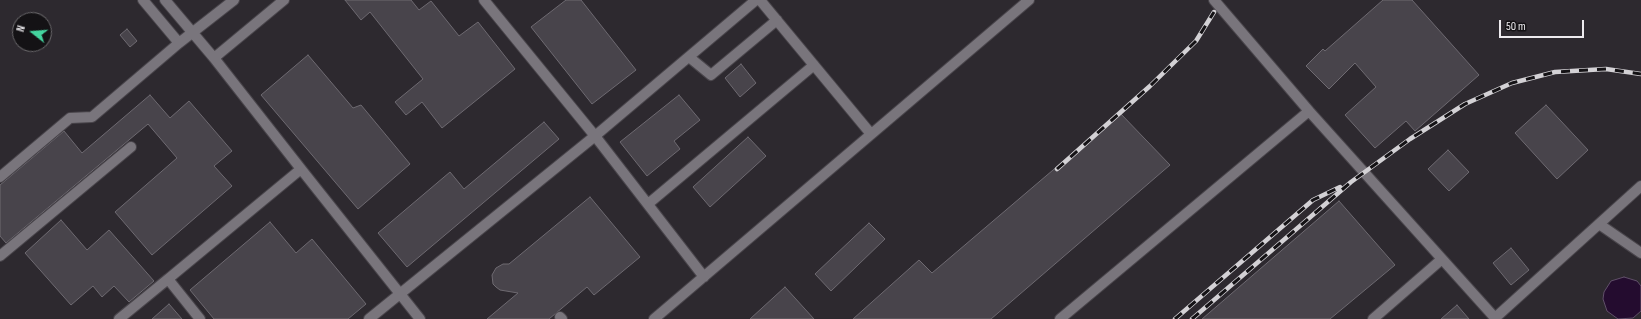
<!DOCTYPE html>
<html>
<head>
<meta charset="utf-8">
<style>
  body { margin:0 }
  #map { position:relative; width:1641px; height:319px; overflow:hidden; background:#2d292f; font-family:"Sofia Sans Condensed",sans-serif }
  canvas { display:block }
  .north { position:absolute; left:12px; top:12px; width:40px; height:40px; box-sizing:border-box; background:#141215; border:1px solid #6b696c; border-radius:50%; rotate:287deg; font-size:11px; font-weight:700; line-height:16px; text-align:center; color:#edebef }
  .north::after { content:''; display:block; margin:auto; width:14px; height:18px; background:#44d49f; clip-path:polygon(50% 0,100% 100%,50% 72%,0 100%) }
  .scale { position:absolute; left:1499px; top:20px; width:85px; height:18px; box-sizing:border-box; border:2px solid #edebef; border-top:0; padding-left:5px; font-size:12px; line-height:14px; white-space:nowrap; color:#edebef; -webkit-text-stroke:3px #141215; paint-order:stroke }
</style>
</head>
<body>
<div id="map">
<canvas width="1641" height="319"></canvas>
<div class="north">N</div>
<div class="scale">50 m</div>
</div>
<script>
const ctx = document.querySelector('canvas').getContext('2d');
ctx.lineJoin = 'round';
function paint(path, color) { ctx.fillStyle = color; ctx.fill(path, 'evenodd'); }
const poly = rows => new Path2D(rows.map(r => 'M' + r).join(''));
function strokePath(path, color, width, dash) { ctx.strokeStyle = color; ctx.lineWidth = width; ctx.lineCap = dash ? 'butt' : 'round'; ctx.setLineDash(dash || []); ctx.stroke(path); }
const water = poly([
  [1624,277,1637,281,1641,286,1641,311,1633,318,1618,319,1607,311,1603,299,1604,292,1611,281,1624,277]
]);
const building = poly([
  [345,0,411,0,419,10,431,1,459,36,478,22,515,69,442,128,422,102,406,115,395,102,423,79,370,12,361,20,345,0],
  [566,0,581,0,636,70,592,104,531,27,566,0],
  [1383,0,1412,0,1479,75,1415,131,1406,121,1375,148,1345,115,1376,87,1355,63,1329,89,1306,66,1323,49,1325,51,1383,0],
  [127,29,137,41,130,47,120,35,127,29],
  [308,55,353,108,361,105,410,164,358,209,261,95,308,55],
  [741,64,756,83,740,97,725,78,741,64],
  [150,95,170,118,189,101,232,151,214,166,232,186,152,255,115,212,177,158,148,124,6,243,0,236,0,185,64,131,82,153,150,95],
  [679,95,700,120,674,141,680,149,647,176,620,142,679,95],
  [1546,105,1588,150,1557,179,1515,133,1546,105],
  [1120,113,1170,165,991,319,853,319,919,260,932,273,1120,113],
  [544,122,559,139,407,267,378,233,450,172,464,189,544,122],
  [748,137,766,156,710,207,693,187,748,137],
  [1448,150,1469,172,1449,191,1428,169,1448,150],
  [590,197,640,257,594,295,587,287,549,319,487,319,518,293,500,290,496,287,493,284,492,275,496,268,503,264,509,264,590,197],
  [1339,201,1395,265,1330,319,1202,319,1339,201],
  [61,220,87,250,109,230,154,281,129,302,114,286,102,297,93,286,71,305,25,253,61,220],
  [270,222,296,253,312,239,366,304,348,319,214,319,190,290,270,222],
  [869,223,885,239,831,291,815,274,869,223],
  [1511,248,1529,270,1511,285,1493,263,1511,248],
  [785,287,814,319,750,319,785,287],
  [169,304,182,319,152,319,169,304],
  [1457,305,1469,319,1441,319,1457,305]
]);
const minor = poly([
  [143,0,179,43],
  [165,0,214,58,284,0],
  [760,0,871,134],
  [1214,0,1309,111,1496,319],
  [689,57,711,75,777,20],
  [214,58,301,169],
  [0,177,70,118,92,117,179,43,234,0],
  [648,204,814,65],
  [1599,224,1641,253],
  [0,256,131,147],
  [704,277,595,136,756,0],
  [560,317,562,319],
  [1495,318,1641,186],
  [119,319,168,279],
  [200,319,168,279,301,169,420,319],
  [369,319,595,136,484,0],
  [654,319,1029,0],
  [1060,319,1309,111],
  [1373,319,1442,259]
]);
const rail = poly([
  [1057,169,1150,86,1196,41,1214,12],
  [1175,319,1313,200,1340,187],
  [1192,319,1351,182,1410,139,1465,104,1512,83,1555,72,1606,69,1641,74]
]);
paint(water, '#240c2f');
strokePath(water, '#604f69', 1);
paint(building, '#48444b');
strokePath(building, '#6e6a71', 1);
strokePath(minor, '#49454b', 12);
strokePath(minor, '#79757c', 10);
strokePath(rail, '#d3d1d5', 4.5);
strokePath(rail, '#141215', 3, [9]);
</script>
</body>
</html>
